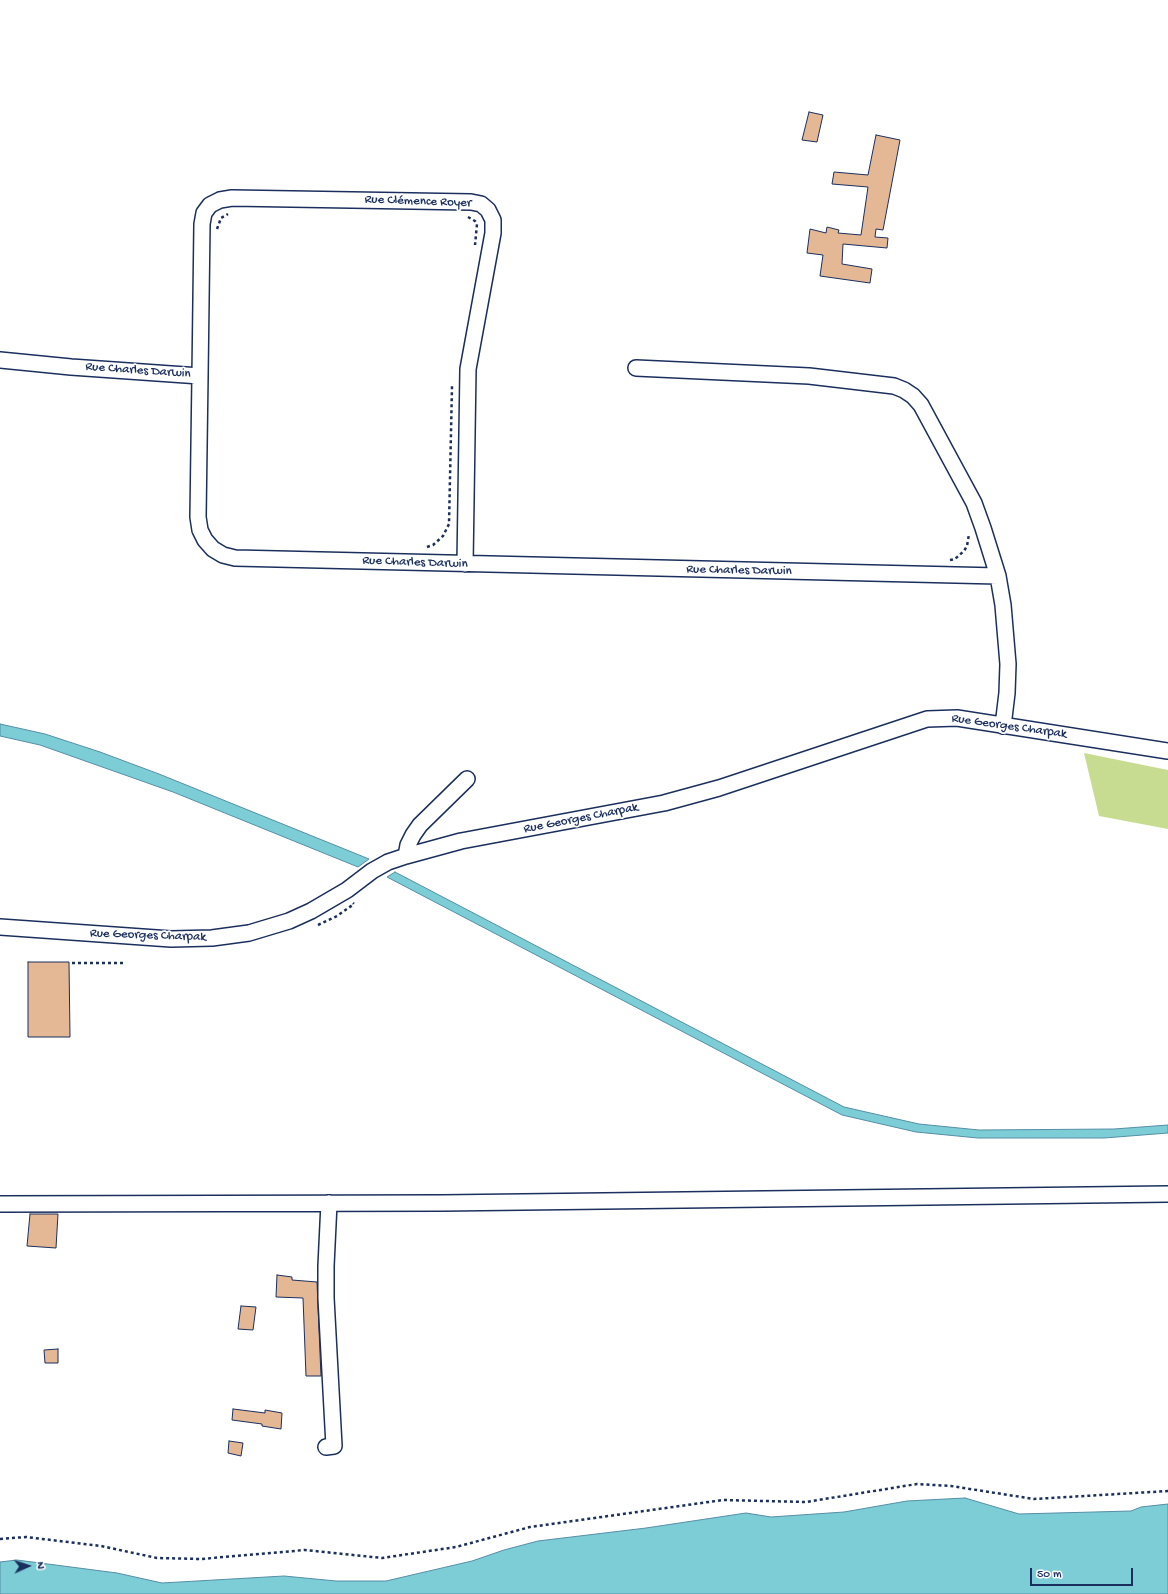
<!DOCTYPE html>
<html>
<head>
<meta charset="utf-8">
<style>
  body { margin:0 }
  #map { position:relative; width:1168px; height:1594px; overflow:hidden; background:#fff; font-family:"Gochi Hand",sans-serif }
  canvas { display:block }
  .north { position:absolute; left:8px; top:1546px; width:40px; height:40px; -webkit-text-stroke:3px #fff; paint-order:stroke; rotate:87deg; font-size:11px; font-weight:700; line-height:16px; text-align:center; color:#1b2f5e }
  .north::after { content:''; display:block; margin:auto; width:14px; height:18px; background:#1b2f5e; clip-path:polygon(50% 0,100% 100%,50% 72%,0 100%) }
  .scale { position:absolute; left:1030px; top:1568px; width:103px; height:18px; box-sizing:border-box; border:2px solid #1b2f5e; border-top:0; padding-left:5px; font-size:12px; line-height:14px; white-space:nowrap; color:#1b2f5e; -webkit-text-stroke:3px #fff; paint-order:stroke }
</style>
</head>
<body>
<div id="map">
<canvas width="1168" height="1594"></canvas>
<div class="north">N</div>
<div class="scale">50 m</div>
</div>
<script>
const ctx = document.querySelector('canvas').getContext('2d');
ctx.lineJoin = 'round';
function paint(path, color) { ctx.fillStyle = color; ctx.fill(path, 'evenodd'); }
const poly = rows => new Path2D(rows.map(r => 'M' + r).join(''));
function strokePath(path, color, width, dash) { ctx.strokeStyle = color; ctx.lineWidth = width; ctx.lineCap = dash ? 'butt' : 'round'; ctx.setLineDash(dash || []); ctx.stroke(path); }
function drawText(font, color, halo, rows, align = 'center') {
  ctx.font = font + ' "Gochi Hand",sans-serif'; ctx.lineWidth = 3.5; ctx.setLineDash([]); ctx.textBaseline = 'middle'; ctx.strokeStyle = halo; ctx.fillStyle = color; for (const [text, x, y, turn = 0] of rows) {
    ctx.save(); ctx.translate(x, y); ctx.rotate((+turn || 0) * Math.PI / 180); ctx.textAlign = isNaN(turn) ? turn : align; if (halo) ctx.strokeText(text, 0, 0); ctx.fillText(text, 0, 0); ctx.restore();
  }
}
const green = poly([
  [1084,753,1168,770,1168,829,1099,816]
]);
const water = poly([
  [0,724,45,734,100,752,159,774,369,859,358,867,173,792,40,745,0,736,0,724],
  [395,872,844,1107,919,1124,979,1130,1114,1129,1168,1125,1168,1133,1104,1138,978,1138,916,1132,842,1115,387,877,395,872],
  [965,1498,1019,1514,1131,1511,1141,1507,1168,1504,1168,1594,0,1594,0,1562,17,1560,117,1573,162,1583,284,1576,336,1581,386,1581,472,1561,504,1550,538,1541,646,1528,746,1513,771,1517,844,1512,907,1501,965,1498]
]);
const building = poly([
  [809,112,823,115,817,142,802,140,809,112],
  [876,135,900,140,883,230,876,229,875,237,888,238,887,248,843,244,842,264,872,269,870,283,820,276,823,255,807,253,810,229,826,233,827,227,839,230,838,233,861,235,868,187,832,184,834,172,868,175,876,135],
  [28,962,69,962,70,1037,28,1037,28,962],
  [30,1214,58,1214,56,1248,27,1246,30,1214],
  [277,1275,292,1277,292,1280,317,1282,321,1376,306,1376,303,1298,276,1297,277,1275],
  [241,1306,256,1307,253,1330,238,1329,241,1306],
  [58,1349,58,1363,45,1363,44,1350,58,1349],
  [233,1409,265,1413,265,1410,282,1413,281,1429,262,1426,262,1424,232,1420,233,1409],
  [229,1441,243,1443,241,1456,228,1453,229,1441]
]);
const path = poly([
  [468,217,475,221,477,224,475,245],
  [217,229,221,218,228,214],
  [427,547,433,545,443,536,449,524,452,386],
  [950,560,955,559,964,551,967,546,969,534],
  [318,925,337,916,354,904,353,903],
  [72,963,126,963],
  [0,1539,26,1537,101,1546,157,1558,201,1559,305,1550,382,1558,456,1547,530,1527,723,1500,806,1502,917,1484,951,1486,1034,1499,1168,1491]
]);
const minor = poly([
  [0,360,71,367,200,376,198,517,200,530,205,540,213,549,223,555,235,558,998,576],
  [636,368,809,376,894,386,904,390,913,396,921,405,974,503,983,528,998,576,1003,605,1008,664,1007,693,1003,726],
  [200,376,202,224,204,213,210,205,220,200,232,198,471,202,481,204,488,210,493,220,493,233,468,369,465,564],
  [406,856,408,845,413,835,420,825,467,779],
  [0,927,171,939,212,938,249,933,289,921,311,911,347,890,372,871,388,862,406,856,461,841,664,803,719,788,927,719,957,718,1168,751],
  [0,1204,442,1203,1168,1194],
  [326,1447,334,1446,326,1298,326,1266,329,1203]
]);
const streetNames = [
  ["Rue Clémence Royer",418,202,2],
  ["Rue Charles Darwin",138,371,4],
  ["Rue Charles Darwin",415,563,2],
  ["Rue Charles Darwin",739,571,1],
  ["Rue Georges Charpak",1009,727,8],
  ["Rue Georges Charpak",581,819,-11],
  ["Rue Georges Charpak",148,936,2]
];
paint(green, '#c8dc91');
paint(water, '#7ccdd6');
strokePath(water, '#558ea6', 1);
paint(building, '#e4b895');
strokePath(building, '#1b2f5e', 1);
strokePath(minor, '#1b2f5e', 18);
strokePath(path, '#1b2f5e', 2.5, [3, 3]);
strokePath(minor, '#fff', 15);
drawText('13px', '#1b2f5e', '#fff', streetNames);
</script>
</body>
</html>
